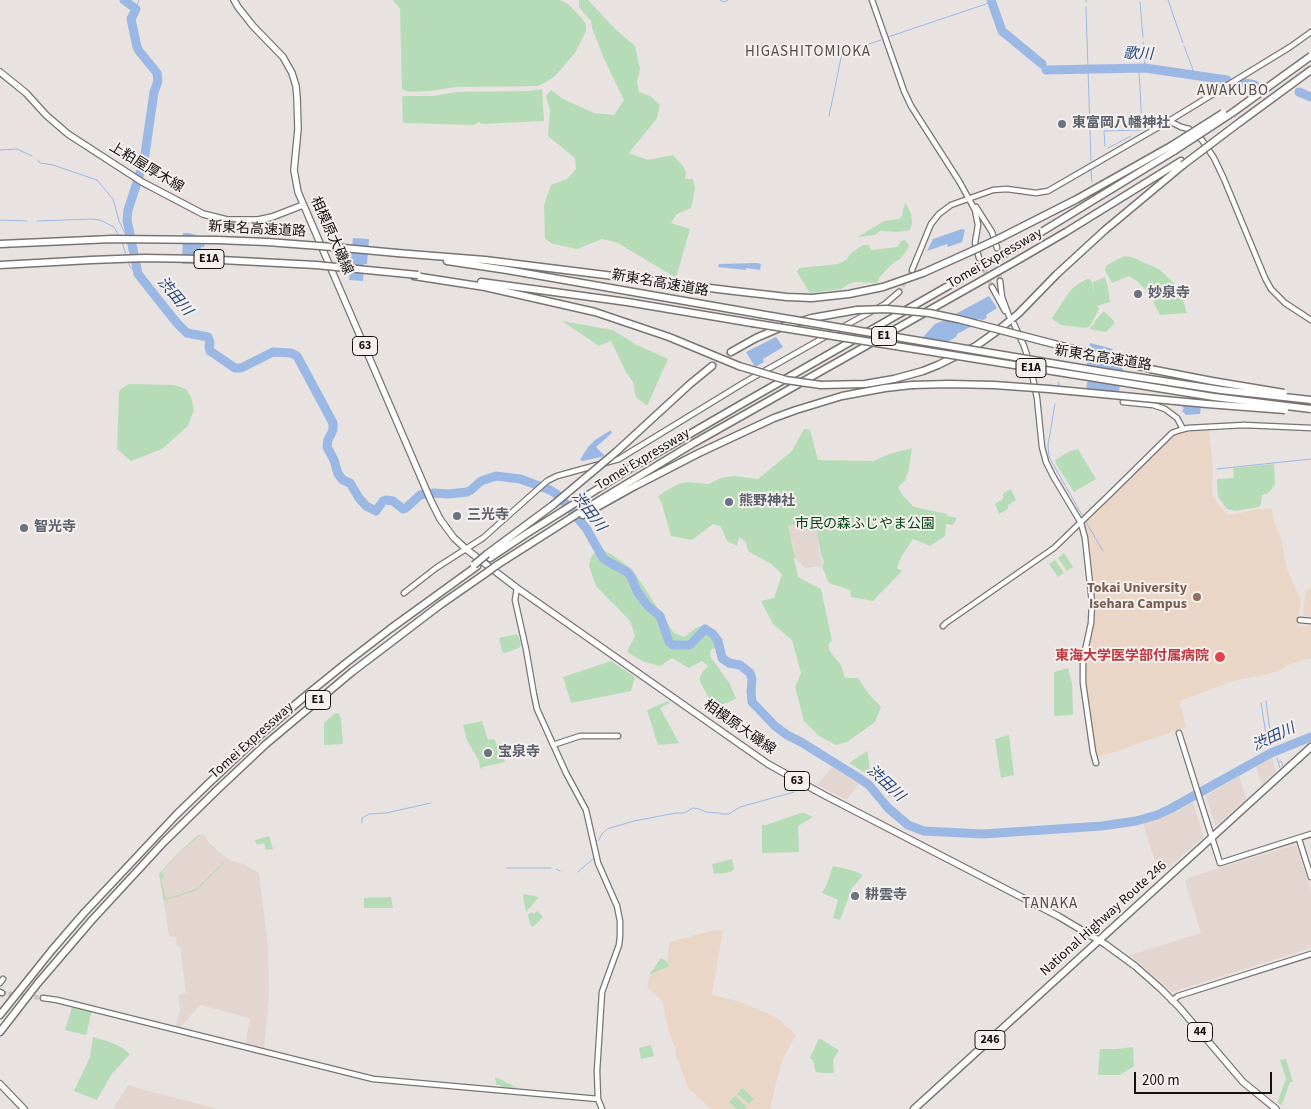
<!DOCTYPE html>
<html>
<head>
<meta charset="utf-8">
<style>
  body { margin:0 }
  #map { position:relative; width:1311px; height:1109px; overflow:hidden; background:#e8e3e0; font-family:"Source Sans 3",sans-serif }
  canvas { display:block }
  .scale { position:absolute; left:1134px; top:1072px; width:138px; height:22px; box-sizing:border-box; border:2px solid #141211; border-top:0; padding-left:6px; font-size:15px; line-height:18px; white-space:nowrap; color:#141211; -webkit-text-stroke:4px #f5f0ee; paint-order:stroke }
</style>
</head>
<body>
<div id="map">
<canvas width="1311" height="1109"></canvas>
<div class="scale">200 m</div>
</div>
<script>
const ctx = document.querySelector('canvas').getContext('2d');
ctx.lineJoin = 'round';
function paint(path, color) { ctx.fillStyle = color; ctx.fill(path, 'evenodd'); }
const poly = rows => new Path2D(rows.map(r => 'M' + r).join(''));
function strokePath(path, color, width, dash) { ctx.strokeStyle = color; ctx.lineWidth = width; ctx.lineCap = dash ? 'butt' : 'round'; ctx.setLineDash(dash || []); ctx.stroke(path); }
function drawText(font, color, halo, rows, align = 'center') {
  ctx.font = font + ' "Source Sans 3","Noto Sans JP",sans-serif'; ctx.lineWidth = 4; ctx.setLineDash([]); ctx.textBaseline = 'middle'; ctx.strokeStyle = halo; ctx.fillStyle = color; for (const [text, x, y, turn = 0] of rows) {
    ctx.save(); ctx.translate(x, y); ctx.rotate((+turn || 0) * Math.PI / 180); ctx.textAlign = isNaN(turn) ? turn : align; if (halo) ctx.strokeText(text, 0, 0); ctx.fillText(text, 0, 0); ctx.restore();
  }
}
const built = poly([
  [814,519,819,538,819,549,822,564,821,566,805,568,794,557,793,544,787,528,788,525],
  [1272,758,1276,772,1262,785,1256,767],
  [832,767,859,783,847,800,817,785],
  [1239,776,1246,799,1217,825,1215,825,1206,796],
  [1193,802,1204,837,1161,874,1158,867,1156,865,1143,823,1177,811],
  [204,834,209,843,217,850,229,860,243,864,258,872,259,874,268,944,269,998,264,1050,245,1045,250,1018,200,1005,180,1028,175,1027,180,1010,178,995,186,993,180,946,175,945,177,937,169,936,160,877,162,871,183,849,200,835],
  [1294,845,1297,846,1311,890,1311,948,1172,992,1130,955,1201,933,1185,881,1187,878],
  [128,1085,138,1088,218,1109,113,1109]
]);
const education = poly([
  [1209,429,1213,469,1212,495,1226,514,1235,514,1257,509,1272,509,1274,521,1281,538,1286,566,1301,601,1297,625,1302,626,1311,625,1311,658,1288,665,1280,670,1268,674,1232,681,1181,701,1180,703,1186,727,1100,757,1097,754,1095,750,1090,721,1085,677,1087,652,1094,621,1095,593,1088,537,1084,525,1085,522,1171,437,1177,433],
  [1311,587,1311,617,1304,616,1303,611,1306,591],
  [723,930,712,995,737,1001,767,1013,777,1018,796,1035,784,1056,777,1079,770,1109,711,1109,688,1088,678,1060,676,1059,675,1046,674,1046,669,1032,663,1003,651,990,647,988,650,975,668,967,667,960,670,942,710,931]
]);
const green = poly([
  [393,0,560,0,568,4,578,14,586,24,586,31,575,53,555,76,546,82,537,86,455,87,431,91,409,92,402,89,400,9],
  [579,0,588,0,615,29,635,46,640,69,637,82,639,92,650,96,660,105,657,118,629,153,648,160,673,155,683,166,686,173,685,179,693,179,695,189,691,208,677,214,671,223,690,229,676,278,618,243,602,239,577,249,553,244,545,239,544,205,551,185,567,179,576,169,575,158,548,136,550,111,546,96,551,90,563,99,594,113,614,115,624,100,605,61,592,28,591,21,579,7],
  [542,89,544,121,482,124,479,122,474,125,403,123,402,97,404,96,433,96,456,92,531,91],
  [905,202,911,213,912,222,910,230,898,232,880,231,875,235,858,237,884,221,899,219,902,216],
  [905,240,909,245,907,250,901,258,891,265,879,278,877,283,855,282,851,283,841,289,810,293,797,272,799,268,838,264,846,260,851,253,863,245,869,245,871,250,897,247,901,241],
  [1125,256,1134,258,1159,269,1179,288,1187,313,1160,315,1149,293,1138,282,1129,276,1112,283,1105,270,1106,266,1116,260],
  [1105,277,1108,288,1110,302,1097,306,1099,309,1090,326,1086,328,1061,325,1052,319,1052,318,1070,291,1075,286,1087,279,1089,279,1092,282,1094,292,1093,282],
  [1104,311,1114,321,1114,324,1106,332,1089,329,1095,323,1094,322],
  [562,321,613,330,637,345,668,359,647,406,636,397,633,382,626,372,611,341,599,346],
  [129,384,174,385,186,389,191,397,194,410,188,426,162,449,131,461,117,449,119,392,122,388],
  [804,429,810,430,818,460,873,461,889,454,912,448,908,474,906,476,906,480,898,487,903,496,914,507,947,514,947,516,957,518,953,525,946,524,945,536,930,546,913,539,901,557,897,568,902,571,873,601,851,597,850,590,829,583,822,567,824,562,821,554,815,520,788,526,795,558,794,558,798,577,821,589,832,641,829,643,829,650,841,665,845,678,858,678,868,693,881,707,875,722,847,742,836,745,819,736,804,721,795,687,801,673,792,640,773,624,761,601,774,598,782,574,771,564,748,551,746,542,739,537,737,546,727,541,721,527,713,524,692,540,671,536,661,501,658,497,664,492,678,484,688,482,708,484,721,478,734,476,758,479,792,451],
  [1078,449,1096,479,1074,492,1056,464,1055,460,1070,451],
  [1274,464,1275,485,1273,486,1272,489,1268,493,1262,495,1261,504,1259,507,1236,511,1227,509,1218,497,1217,479,1234,478,1233,468],
  [1011,489,1016,500,1008,505,1008,509,999,514,995,504,1003,499,1003,495,1004,493],
  [602,550,611,554,632,569,674,633,684,637,696,628,703,625,710,628,717,634,720,640,716,648,711,649,710,656,730,684,736,699,719,706,713,705,700,682,700,677,703,671,708,666,702,661,689,668,672,658,660,666,644,662,627,652,635,636,630,621,596,586,589,566,591,557,594,553],
  [1064,553,1073,567,1067,571,1058,558],
  [1055,560,1064,573,1058,577,1049,564],
  [517,634,520,641,521,645,519,648,504,653,502,651,499,638],
  [611,661,635,677,631,691,571,703,563,677],
  [1068,668,1072,683,1073,715,1054,716,1054,672],
  [668,701,670,703,660,708,679,743,658,745,647,710],
  [337,713,339,714,341,718,343,744,324,745,324,723,334,714],
  [482,721,488,740,494,739,505,762,483,767,480,769,479,761,467,740,463,725],
  [1009,735,1014,775,1001,778,995,739],
  [867,751,868,754,870,776,849,763],
  [801,813,804,813,813,817,798,826,799,852,762,853,762,825,766,825],
  [198,835,200,835,178,854,162,872,164,878,161,879,166,899,196,889,224,862,225,862,197,890,164,901,159,874,177,854],
  [269,836,273,849,266,850,264,843,257,845,255,840],
  [732,859,734,868,732,871,726,873,714,874,712,864],
  [833,866,855,871,863,875,854,886,853,886,840,920,833,918,838,900,822,893,827,884],
  [524,894,539,897,526,912,523,896],
  [391,897,393,908,364,908,364,898],
  [537,911,543,917,533,927,530,924,528,915,532,912,534,914],
  [661,958,666,961,669,965,668,967,649,975],
  [72,1007,92,1011,86,1035,65,1030],
  [93,1037,107,1041,121,1047,130,1054,111,1075,97,1100,74,1091,90,1057],
  [819,1038,829,1044,838,1050,838,1052,833,1060,834,1073,823,1073,816,1072,815,1070,813,1060,810,1058],
  [651,1045,654,1056,641,1059,639,1048],
  [1133,1047,1134,1066,1120,1075,1098,1075,1100,1049,1116,1049],
  [1286,1059,1293,1082,1290,1082,1282,1105,1277,1103,1286,1079,1280,1060],
  [495,1077,518,1088,501,1087,500,1085,496,1085],
  [742,1088,754,1099,749,1104,737,1094],
  [735,1096,747,1107,745,1109,737,1109,729,1102]
]);
const water = poly([
  [962,229,965,230,962,242,948,247,947,244,927,251,933,239],
  [183,233,189,233,205,238,204,247,201,247,201,264,182,264],
  [353,238,369,239,367,264,364,264,363,281,349,280],
  [719,264,757,263,761,264,760,270,746,268,746,270,718,267],
  [989,296,997,308,986,315,987,318,983,320,977,319,976,324,957,334,956,337,947,342,923,337,935,324,945,320,948,320,950,317],
  [776,337,783,347,763,359,764,362,755,367,746,352],
  [1090,343,1113,349,1111,363,1123,366,1119,391,1110,392,1086,389,1089,374,1085,373],
  [1180,405,1201,407,1200,414,1186,415,1182,411,1184,408],
  [611,430,612,433,596,447,605,456,583,461,580,460,588,447,595,440]
]);
const stream = poly([
  [720,0,724,2,728,0],
  [1086,0,1086,2],
  [1168,0,1183,43],
  [1140,2,1143,37],
  [1086,7,1091,161],
  [136,9,139,0],
  [888,37,992,2],
  [1143,42,1145,68],
  [1184,46,1195,75],
  [1139,71,1142,127],
  [829,116,842,53,881,40],
  [1105,146,1104,131,1141,130],
  [1108,148,1131,136],
  [0,150,17,149,32,156],
  [38,160,40,163,53,165,97,180,113,199,119,221,127,237],
  [1091,170,1092,182],
  [0,220,27,221],
  [37,221,91,219,100,220,114,227,119,236],
  [122,242,126,255],
  [128,261,130,267,138,274],
  [1058,387,1059,382],
  [1055,404,1048,445,1049,457,1082,515],
  [1217,469,1311,459],
  [1086,522,1103,551],
  [1266,701,1271,739],
  [1261,703,1268,747],
  [1269,750,1271,753],
  [1277,758,1280,768],
  [1279,762,1281,761,1283,766],
  [362,823,362,818,369,814,386,813,431,803],
  [598,841,602,834,607,829,634,821,676,813,684,813,693,808,699,809,706,812,718,813,722,814,729,814,740,807,794,792],
  [507,868,551,868],
  [556,869,560,871],
  [578,872,594,858]
]);
const river = poly([
  [124,0,136,9,131,19,137,47,139,51,157,73,158,81,154,92,144,161,128,210,127,220,138,274,176,322,187,333,208,337,210,343,209,346,210,351,235,368,241,368,273,352,291,353,297,356,333,423,333,430,328,440,327,447,334,460,338,474,343,480,350,483,359,498,366,506,376,511,383,501,386,500,393,501,403,509,406,508,420,495,434,493,448,494,467,492,471,490,481,481,496,476,520,479,534,484,550,490,558,495,586,528,603,558,607,561,627,572,631,577,638,593,648,606,660,616,669,642,673,645,689,645,692,643,705,629,713,634,718,641,722,658,729,663,740,665,750,673,752,679,751,691,752,702,775,726,787,735,801,742,859,778,869,785,888,808,908,825,924,831,983,834,1102,826,1136,821,1157,815,1170,809,1271,753,1311,737],
  [991,0,1002,31,1042,64],
  [1046,70,1145,68,1227,80],
  [1240,82,1255,85],
  [1299,92,1311,97]
]);
const minorTunnel = poly([
  [997,248,1000,281],
  [979,258,992,287],
  [899,292,912,270],
  [2,993,43,998]
]);
const highwayTunnel = poly([
  [712,366,731,352]
]);
const minor = poly([
  [872,0,904,91,911,106,959,181,975,210,978,225,975,243,979,258],
  [1169,121,1181,127,1189,129,1202,140,1214,158,1224,179,1265,278,1271,289,1285,303,1311,320],
  [976,207,992,232,997,248],
  [912,270,931,224,939,214,951,205,993,190,1007,189,1036,193,1048,191,1169,121,1290,47,1311,32],
  [1000,281,1002,297,1009,316],
  [992,287,1005,311],
  [1014,324,1024,346,1030,364,1037,398,1042,447,1046,462,1053,476,1081,523,1085,538,1092,603,1091,623,1083,660,1083,683,1093,752,1096,763],
  [1123,402,1153,405,1165,409,1177,418,1183,429],
  [517,588,515,600,526,649,534,695,537,709,566,773,586,810,598,863,617,906,620,921,620,936,619,945,602,992,597,1071,598,1099,602,1109],
  [404,593,436,568,483,538,547,481,557,476,619,459,745,382,830,334,885,304,899,292],
  [1300,620,1311,621],
  [943,626,946,623,1054,548,1108,496,1172,433,1180,430,1188,428,1244,425,1311,428],
  [1179,733,1220,863,1311,834],
  [553,745,580,736,618,736],
  [1299,839,1311,877],
  [0,983,3,979],
  [0,992,2,993],
  [43,998,57,1000,373,1079,598,1099],
  [1172,1001,1178,996,1311,954]
]);
const major = poly([
  [234,0,238,7,253,26,283,57,292,73,296,86,297,97,298,129,294,170,298,192,431,501,440,519,454,538,466,549,517,588,768,764,824,795,1058,916,1105,944,1135,966,1161,989,1179,1007,1243,1082,1276,1109],
  [0,72,26,93,46,115,68,134,142,182,203,214,227,220,258,220,272,217,303,205],
  [0,1084,24,1109]
]);
const highway = poly([
  [1240,122,1311,70],
  [1000,238,1077,199,1171,146],
  [397,253,485,260,734,291,787,297,812,298,849,294,883,287,923,273,972,251],
  [447,261,507,270,771,316],
  [414,276,485,287,595,312,669,337,739,366],
  [481,282,627,302,752,323],
  [731,352,756,338,784,326,812,318,857,310],
  [821,385,865,384,894,379,923,371,938,365,976,346,997,331,1018,314,1057,274,1105,230,1183,165],
  [616,452,690,384,712,366],
  [583,515,635,486,699,453,774,418,796,410,842,396,885,388,912,385],
  [487,554,553,505],
  [490,558,526,534,631,468,745,402,1025,242,1174,151],
  [497,565,585,509,694,443,1018,260,1066,232,1181,161],
  [0,1015,52,950,84,913,176,815,209,783,259,736,304,697,346,663,390,629,477,566],
  [0,1032,38,983,92,920,164,842,217,790,266,744,352,672,440,605,486,573],
  [914,1109,1311,747]
]);
const highwayBridge = poly([
  [1171,146,1223,113],
  [1174,151,1232,113,1311,56],
  [1183,165,1240,122],
  [0,244,112,239,217,240,267,242,333,247,397,253],
  [972,251,1000,238],
  [0,265,91,260,145,258,202,259,316,265,418,275],
  [857,310,887,309,929,313,958,319,1150,369,1212,381,1284,393],
  [771,316,1104,372,1221,390,1311,400],
  [752,323,1214,397,1311,409],
  [739,366,786,380,821,385],
  [912,385,949,384,994,385,1049,389,1207,404,1285,410],
  [553,505,616,452],
  [474,565,487,554],
  [486,573,497,565]
]);
const markers = [
  [1062,124,5,"#6b7280"],
  [1138,294,5,"#6b7280"],
  [729,502,5,"#6b7280"],
  [457,516,5,"#6b7280"],
  [24,528,5,"#6b7280"],
  [1197,597,5,"#8d6e63"],
  [1220,657,6,"#e0444e"],
  [488,753,5,"#6b7280"],
  [855,896,5,"#6b7280"]
];
const shields = [
  [209,259,30],
  [884,336,25],
  [365,346,25],
  [1031,368,30],
  [318,700,25],
  [797,781,25],
  [1200,1032,25],
  [990,1040,30]
];
const shieldNames = [
  ["E1A",209,259],
  ["E1",884,336],
  ["63",365,346],
  ["E1A",1031,368],
  ["E1",318,700],
  ["63",797,781],
  ["44",1200,1032],
  ["246",990,1040]
];
const worshipNames = [
  ["東富岡八幡神社",1072,124],
  ["妙泉寺",1148,294],
  ["熊野神社",739,502],
  ["三光寺",467,516],
  ["智光寺",34,528],
  ["宝泉寺",498,753],
  ["耕雲寺",865,896]
];
const streetNames = [
  ["上粕屋厚木線",146,168,31],
  ["新東名高速道路",257,230,3],
  ["相模原大磯線",331,236,66],
  ["Tomei Expressway",995,259,-30],
  ["新東名高速道路",660,284,10],
  ["新東名高速道路",1103,359,9],
  ["Tomei Expressway",643,460,-31],
  ["相模原大磯線",739,728,35],
  ["Tomei Expressway",252,741,-42],
  ["National Highway Route 246",1104,919,-42]
];
const parkNames = [
  ["市民の森ふじやま公園",865,525]
];
const educationNames = [
  ["Tokai University",1187,589],
  ["Isehara Campus",1187,605]
];
const healthNames = [
  ["東海大学医学部付属病院",1209,657]
];
const neighbourhoodNames = [
  ["HIGASHITOMIOKA",808,53],
  ["AWAKUBO",1233,92],
  ["TANAKA",1050,905]
];
const waterNames = [
  ["歌川",1138,55,2],
  ["渋田川",174,297,50],
  ["渋田川",588,512,53],
  ["渋田川",1274,738,-25],
  ["渋田川",885,784,43]
];
paint(built, '#e3d6d0');
paint(education, '#ead6c7');
paint(green, '#b6dcb7');
paint(water, '#9bb8e5');
strokePath(stream, '#9bb8e5', 1);
strokePath(river, '#9bb8e5', 9);
strokePath(minorTunnel, '#c8c4c1', 4.5, [4.5, 2]);
strokePath(highwayTunnel, '#c8c4c1', 6, [6, 3]);
strokePath(minor, '#797472', 7);
strokePath(major, '#797472', 8);
strokePath(highway, '#797472', 9);
strokePath(minor, '#fff', 4.5);
strokePath(major, '#fff', 5.5);
strokePath(highway, '#fff', 6);
strokePath(highwayBridge, '#797472', 9, []);
strokePath(highwayBridge, '#fff', 6);
for (const [x, y, r, color] of markers) { const dot = new Path2D(); dot.arc(x, y, r, 0, 2 * Math.PI); ctx.fillStyle = color; ctx.fill(dot); strokePath(dot, '#f5f0ee', 2); }
for (const [x, y, w] of shields) { const box = new Path2D(); box.roundRect(x - w / 2, y - 9.5, w, 19, 4); ctx.fillStyle = '#f5f0ee'; ctx.fill(box); strokePath(box, '#141211', 1); }
drawText('bold 12px', '#141211', null, shieldNames);
drawText('bold 14px', '#5b616d', '#f5f0ee', worshipNames, 'left');
drawText('14px', '#141211', '#f5f0ee', streetNames);
drawText('14px', '#024512', '#f5f0ee', parkNames);
drawText('bold 14px', '#785e54', '#f5f0ee', educationNames, 'right');
drawText('bold 14px', '#be3a42', '#f5f0ee', healthNames, 'right');
ctx.letterSpacing = '1px';
drawText('15px', '#514d4b', '#f5f0ee', neighbourhoodNames);
ctx.letterSpacing = '0px';
drawText('italic 15px', '#23467d', '#f5f0ee', waterNames);
</script>
</body>
</html>
